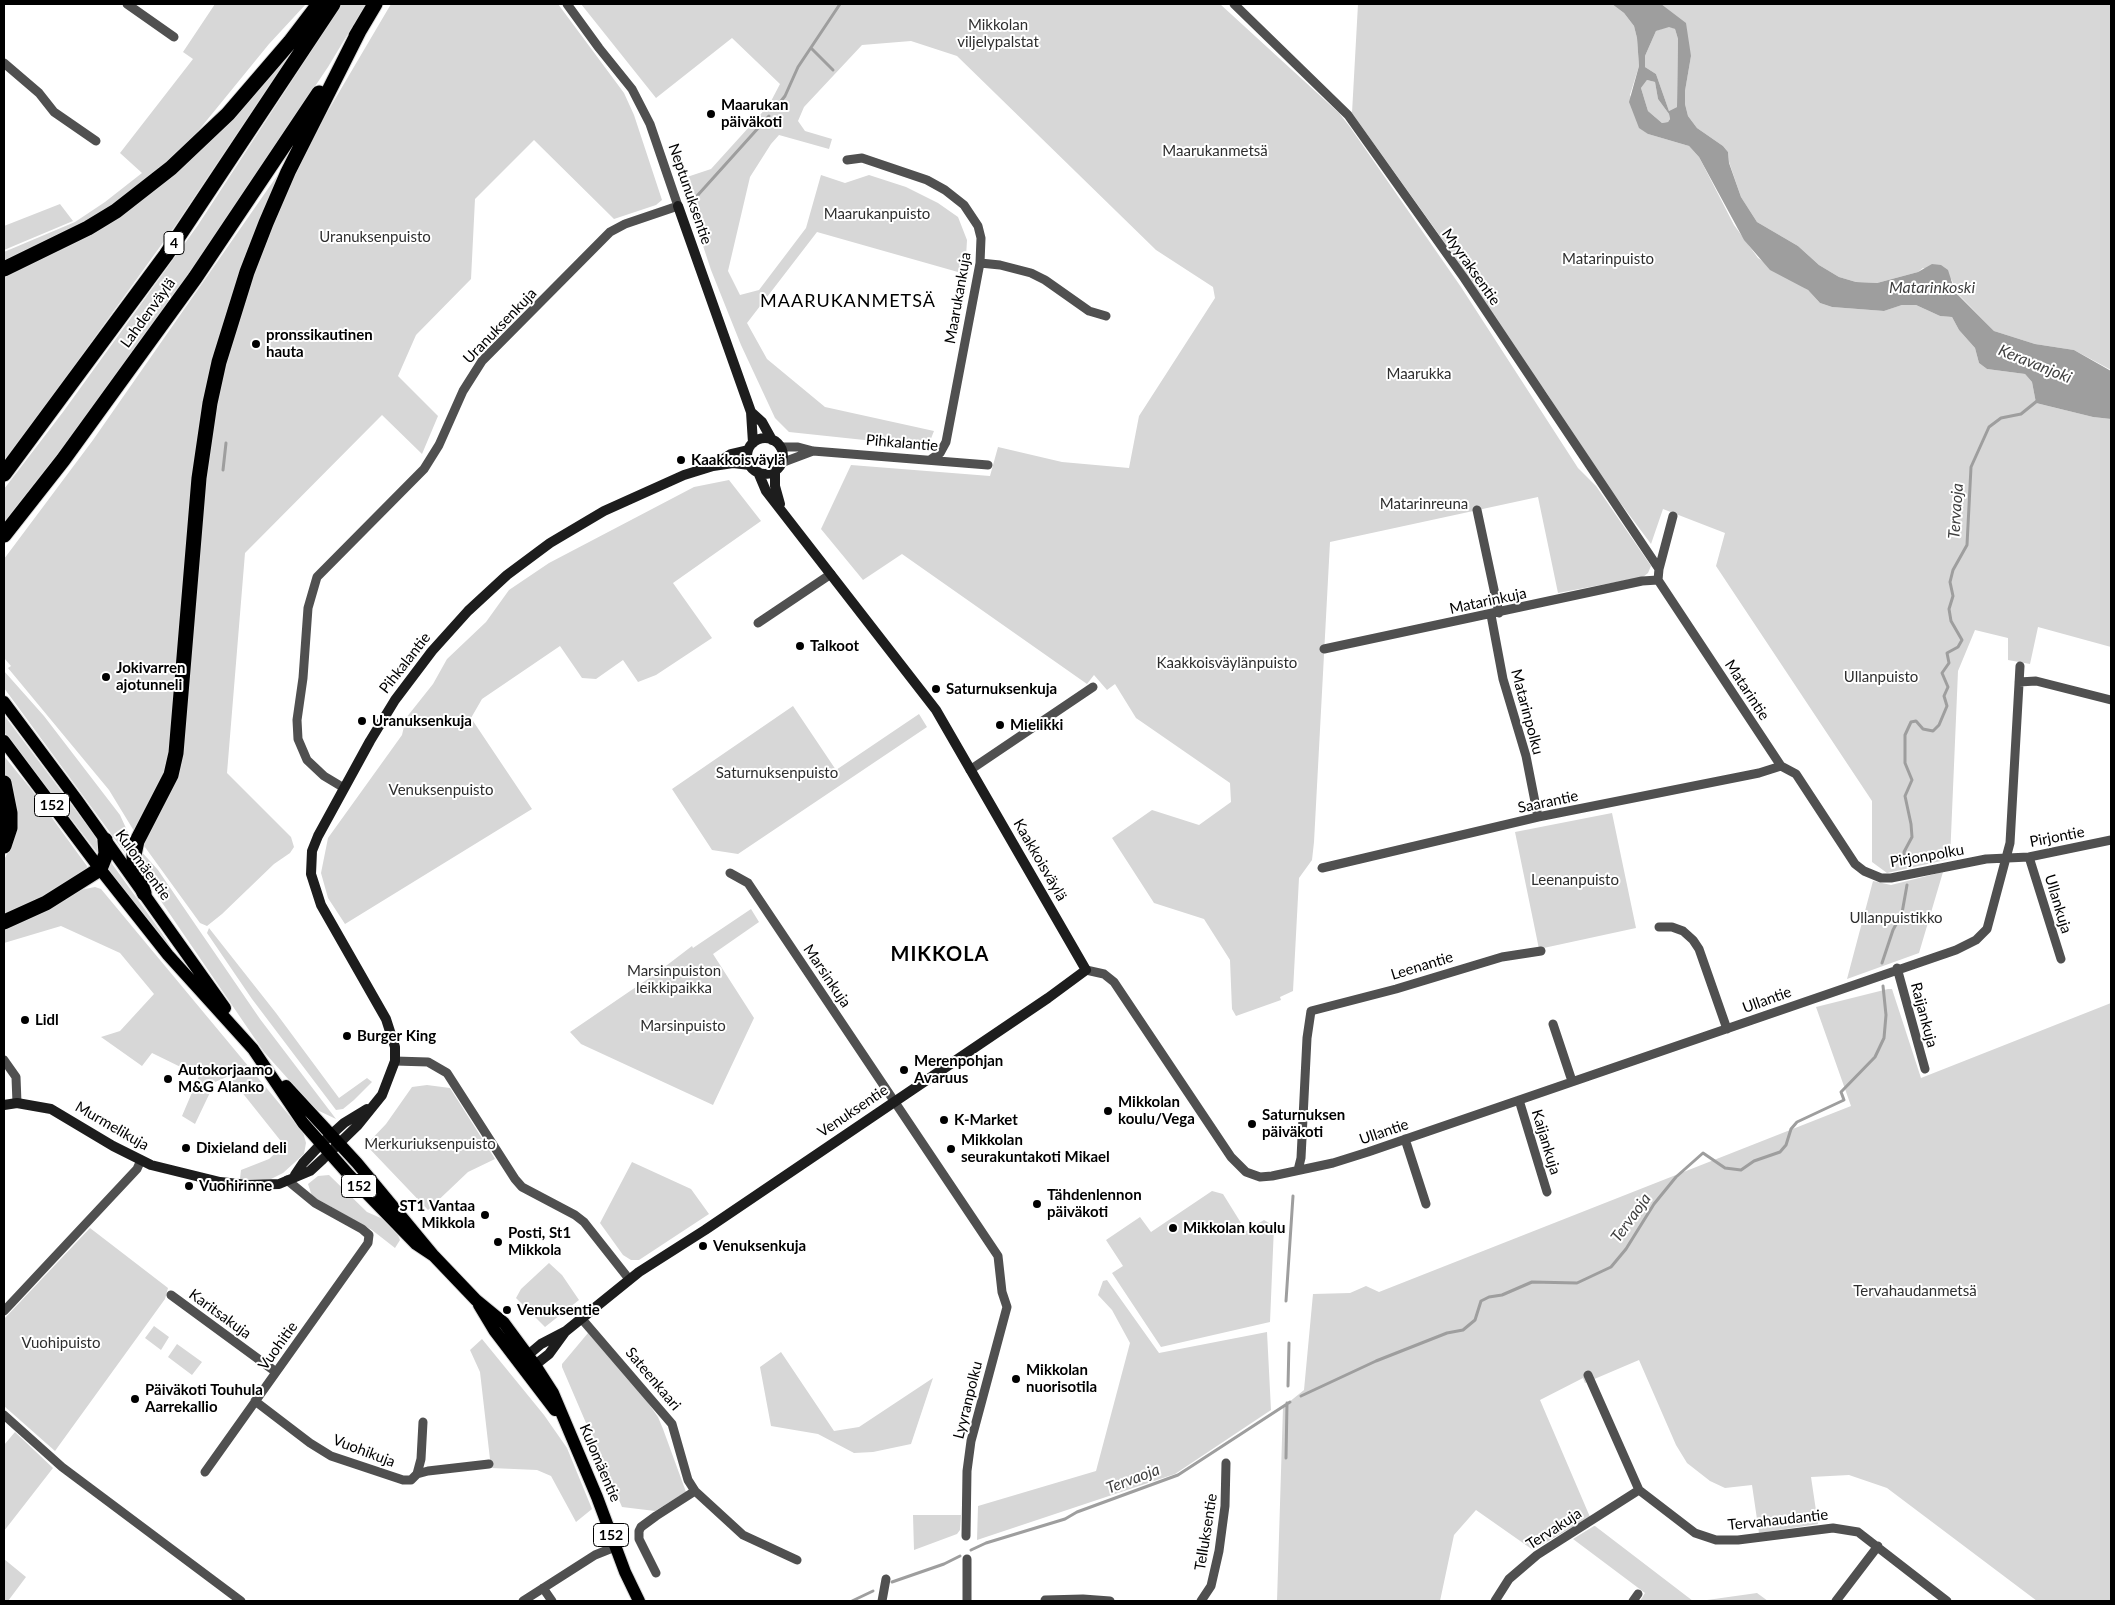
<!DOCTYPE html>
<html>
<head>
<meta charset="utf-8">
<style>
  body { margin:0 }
  #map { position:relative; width:2115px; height:1605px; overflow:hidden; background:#fff; font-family:Lato,sans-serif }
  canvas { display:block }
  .frame { position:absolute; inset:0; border:5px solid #000; pointer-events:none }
</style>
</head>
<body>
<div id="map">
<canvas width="2115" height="1605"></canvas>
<div class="frame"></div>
</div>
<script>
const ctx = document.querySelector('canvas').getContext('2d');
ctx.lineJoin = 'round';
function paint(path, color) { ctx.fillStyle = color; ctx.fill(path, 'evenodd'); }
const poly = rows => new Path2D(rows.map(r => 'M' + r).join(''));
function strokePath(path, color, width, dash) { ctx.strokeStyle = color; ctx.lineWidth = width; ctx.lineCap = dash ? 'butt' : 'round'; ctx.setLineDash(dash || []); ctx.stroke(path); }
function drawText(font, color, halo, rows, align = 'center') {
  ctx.font = font + ' Lato,sans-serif'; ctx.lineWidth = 4; ctx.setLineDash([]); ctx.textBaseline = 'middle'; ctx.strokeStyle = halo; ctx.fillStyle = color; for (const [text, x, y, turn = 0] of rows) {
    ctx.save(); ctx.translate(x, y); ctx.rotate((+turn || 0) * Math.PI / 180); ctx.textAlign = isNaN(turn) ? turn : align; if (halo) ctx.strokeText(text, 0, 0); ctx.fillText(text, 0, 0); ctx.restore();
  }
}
const green = poly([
  [215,4,306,4,269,44,194,136,197,138,111,208,4,263,4,252,75,222,105,202,142,173,120,153,193,59,183,52],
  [342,4,366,4,328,67,178,290,87,416,4,522,4,489,63,412,198,225],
  [391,4,558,4,624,93,634,115,662,200,656,205,614,219,534,140,475,199,471,279,416,335,398,376,438,416,422,454,382,415,245,553,227,773,291,837,294,847,290,853,274,864,222,914,207,926,200,923,142,843,170,792,203,501,219,383,259,255,305,150],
  [581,4,1220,4,1339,113,1350,127,1461,287,1578,468,1596,486,1651,566,1648,573,1643,577,1558,593,1538,497,1330,542,1314,842,1312,860,1299,878,1293,991,1280,997,1281,1000,1236,1016,1232,1009,1230,960,1204,919,1154,903,1112,838,1152,810,1199,825,1231,802,1230,783,1136,718,1115,684,1107,690,1094,675,1087,684,902,554,863,580,821,529,851,465,990,476,998,447,1062,462,1129,468,1139,416,1215,298,1213,287,1156,250,957,56,911,41,862,45,804,107,798,121,805,131,832,139,829,149,779,135,771,144,750,177,728,271,740,295,759,290,806,228,821,175,845,183,869,175,906,187,938,203,958,217,967,240,965,274,817,232,747,323,767,359,825,407,934,431,930,441,921,446,789,432,775,418,741,345,711,270,681,179,711,169,769,105,780,84,732,38,656,98],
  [1358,4,1612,4,1624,13,1634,26,1637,38,1639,66,1630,95,1648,134,1689,146,1699,157,1734,225,1758,258,1808,290,1820,303,1832,307,1884,311,1902,305,1916,305,1940,316,1952,317,1959,330,1975,348,1979,363,1987,369,2025,374,2032,382,2036,403,2093,417,2111,419,2111,647,2038,627,2030,664,2008,660,2008,638,1975,630,1958,671,1950,859,1887,873,1872,862,1872,801,1716,566,1725,533,1663,509,1651,544,1595,469,1546,392,1507,340,1455,257,1352,113],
  [1661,4,2111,4,2111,370,2074,350,2035,344,1994,331,1955,291,1952,280,1923,268,1918,272,1877,283,1856,282,1839,277,1819,265,1798,246,1757,222,1741,197,1729,162,1728,152,1723,146,1697,128,1688,116,1685,104,1685,91,1691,56],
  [1669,26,1675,29,1678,39,1677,107,1669,111,1656,74,1645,67,1645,56,1656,31],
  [292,51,175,226,53,395,4,460,4,274,103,225],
  [1647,80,1655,82,1658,99,1669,114,1670,119,1668,122,1662,123,1648,111,1641,88],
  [286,163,223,327,167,775,134,831,109,790,8,668,11,666,4,658,4,559,93,440],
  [60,204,73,221,4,250,4,226],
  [729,480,761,521,673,583,712,638,656,675,638,682,623,660,596,679,582,678,560,646,482,699,471,718,532,809,345,924,328,898,321,873,328,838,402,735,406,718,433,684,447,659,486,622,509,590,549,563,694,487],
  [4,671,44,716,120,815,131,839,125,853,4,688],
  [793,706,836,770,919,714,927,727,738,854,712,850,672,789],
  [4,715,95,836,100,850,99,855,4,732],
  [4,756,31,789,87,866,86,871,68,883,4,917,4,860,10,848,15,807,4,771],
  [1612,813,1636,928,1539,949,1515,832],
  [140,850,158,870,260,1019,336,1119,315,1109,264,1052,150,885,141,869],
  [110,861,159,929,171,947,169,948,107,870],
  [1943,872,1919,953,1847,979,1873,881,1891,885],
  [95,887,101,889,303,1132,306,1143,304,1154,283,1173,271,1179,255,1181,240,1179,241,1170,269,1159,284,1145,229,1076,215,1082,195,1124,182,1116,199,1076,152,1053,142,1066,101,1037,120,1031,154,994,120,953,61,926,4,943,4,927,80,890],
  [751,909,759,922,713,954,754,1018,713,1105,581,1044,570,1032,658,972,692,946,693,948],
  [209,928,276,1013,339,1098,367,1078,372,1082,354,1100,343,1109,336,1110,252,999,207,933],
  [1888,989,1892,989,1921,1078,2111,1003,2111,1601,2037,1601,1887,1488,1849,1475,1811,1477,1818,1524,1759,1533,1752,1485,1725,1488,1710,1481,1687,1463,1676,1445,1639,1360,1585,1383,1583,1378,1540,1400,1590,1517,1533,1550,1476,1510,1454,1535,1440,1601,1277,1601,1283,1407,1304,1390,1313,1294,1350,1293,1366,1286,1379,1292,1851,1106,1816,1007],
  [427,1085,450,1088,495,1159,468,1172,428,1210,366,1145,386,1124,412,1087],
  [632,1162,691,1189,709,1214,639,1260,631,1260,623,1255,600,1223],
  [329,1175,367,1212,383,1219,397,1233,400,1240,395,1248,372,1230,312,1196,308,1184,318,1176],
  [1212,1191,1223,1194,1246,1231,1264,1220,1274,1226,1270,1322,1161,1347,1112,1273,1123,1266,1106,1240,1140,1217,1151,1232],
  [90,1228,168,1288,165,1299,55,1451,4,1406,4,1319],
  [549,1263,562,1275,579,1300,545,1327,516,1298,521,1289],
  [1107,1280,1159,1353,1267,1332,1271,1410,1175,1474,977,1540,978,1506,1096,1471,1130,1343,1112,1310,1098,1295,1103,1281],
  [154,1326,169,1337,161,1350,145,1338],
  [588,1333,642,1394,658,1417,663,1429,686,1492,655,1511,622,1507,562,1367,562,1364],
  [482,1339,544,1415,567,1448,592,1509,576,1522,551,1476,537,1470,491,1468,480,1372,470,1350],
  [177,1344,202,1362,192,1375,168,1357],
  [781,1352,834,1431,859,1427,933,1378,911,1444,873,1452,854,1453,818,1434,771,1426,760,1367],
  [15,1432,53,1468,4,1531,4,1445],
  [913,1515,961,1515,960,1530,957,1534,914,1550],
  [1594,1526,1595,1526,1693,1601,1640,1601,1645,1593,1573,1539],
  [4,1559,26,1577,8,1601,4,1601],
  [1757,1593,1768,1601,1700,1601]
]);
const water = poly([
  [1612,4,1661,4,1686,23,1691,56,1685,91,1685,104,1688,116,1697,128,1723,146,1728,152,1729,163,1741,197,1757,222,1798,246,1819,265,1839,277,1856,282,1877,283,1918,272,1932,264,1941,265,1948,270,1955,292,1994,331,2035,344,2074,350,2111,371,2111,419,2093,417,2036,403,2032,382,2025,374,1987,369,1979,363,1975,348,1959,330,1952,317,1940,316,1916,305,1902,305,1884,311,1832,307,1820,303,1808,290,1770,270,1744,240,1699,157,1689,146,1648,134,1639,128,1629,102,1639,66,1637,38,1634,26,1624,13],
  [1669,27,1675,29,1678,39,1677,107,1669,111,1656,74,1645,67,1645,56,1656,31],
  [1647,80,1655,82,1658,99,1669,114,1670,119,1668,122,1662,123,1648,111,1641,88]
]);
const stream = poly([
  [811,48,833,70],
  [774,110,785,96,798,67,840,4],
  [697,196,769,116],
  [223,470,226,443],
  [1905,865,1904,852,1912,837,1911,824,1905,796,1912,780,1905,763,1905,735,1911,722,1916,721,1923,729,1933,731,1939,725,1947,706,1944,696,1948,687,1942,673,1949,663,1947,653,1958,647,1962,640,1951,621,1949,609,1953,596,1950,582,1953,570,1967,545,1971,467,1989,427,2001,418,2021,414,2037,401],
  [1882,963,1893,930,1902,913,1907,885],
  [1286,1301,1293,1196],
  [1288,1386,1289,1343],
  [1301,1396,1376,1361,1447,1333,1463,1330,1475,1320,1481,1301,1489,1297,1502,1295,1532,1282,1577,1283,1611,1267,1626,1249,1654,1204,1676,1177,1703,1153,1725,1168,1741,1170,1754,1161,1780,1152,1786,1145,1791,1129,1797,1122,1844,1100,1841,1092,1875,1057,1884,1038,1886,1015,1883,986],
  [1286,1458,1287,1403],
  [971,1550,986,1543,1065,1519,1077,1512,1178,1475,1290,1402],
  [892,1582,944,1564,960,1556],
  [852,1601,873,1591]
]);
const street = poly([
  [127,4,174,37],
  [1234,4,1348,115,1464,278,1659,569],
  [4,63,39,93,54,112,96,141],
  [847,160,862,158,927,180,945,190,964,205,978,226,981,238,980,263,946,442,940,453,930,460],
  [980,263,1000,265,1031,273,1045,280,1089,311,1106,316],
  [780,447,798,447,813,451,988,465],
  [781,463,813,451],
  [1477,510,1499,613],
  [1673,516,1659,569,1658,580,1781,766,1796,774,1855,864,1864,871,1881,878,1891,878,1986,859,2029,857,2111,840],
  [1491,615,1503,679,1526,756,1538,817],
  [758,623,831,574],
  [1324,649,1642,581,1658,580],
  [2019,682,2036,681,2111,700],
  [970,770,1093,687],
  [344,788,324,776,307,760,298,739,297,720,303,678,308,608,317,577,424,469,439,445,463,391,482,361,610,232,625,224,678,206,650,124,632,89,599,48,567,4],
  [2029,857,2061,959],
  [1322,868,1538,817,1759,773,1781,766],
  [730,873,748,883,998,1256,1002,1292,1007,1307,971,1441,967,1471,966,1536],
  [1659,927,1672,927,1683,931,1693,940,1699,949,1727,1029],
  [1897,968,1925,1069],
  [1086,970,1104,974,1114,982,1231,1157,1246,1172,1260,1177,1272,1176,1333,1163,1368,1152,1956,950,1976,940,1987,929,2010,843,2020,666],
  [1553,1024,1572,1081],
  [4,1060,16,1077,17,1103],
  [395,1061,428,1062,447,1073,515,1179,522,1187,575,1215,584,1222,629,1279],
  [1519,1100,1547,1192],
  [1405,1139,1426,1204],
  [1298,1170,1301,1158,1307,1038,1311,1011,1396,989,1502,957,1541,951],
  [171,1295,276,1372],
  [4,1311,137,1169,141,1160],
  [581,1318,672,1424,688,1480,695,1491,743,1535,797,1560],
  [1588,1375,1639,1490,1695,1533,1716,1540,1738,1540,1833,1528,1858,1532,1947,1601],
  [255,1401,310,1443,331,1456,403,1480,411,1480,417,1474,428,1471,489,1464],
  [4,1415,62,1467,241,1601],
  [205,1472,368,1243,369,1235,362,1229,315,1203,287,1180],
  [417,1474,421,1459,423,1422],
  [967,1559,967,1601],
  [656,1573,639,1539,639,1531,641,1527,656,1516,695,1491],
  [543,1588,552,1601],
  [1045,1600,1083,1599,1110,1601],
  [523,1601,595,1555,615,1547],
  [882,1601,886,1579],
  [1201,1601,1211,1586,1219,1551,1225,1506,1226,1463],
  [1495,1601,1509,1579,1537,1555,1639,1490],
  [1633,1601,1638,1594],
  [1836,1601,1878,1546]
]);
const secondary = poly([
  [678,206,751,412,753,443],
  [751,412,762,422,772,440],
  '747 456a18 18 0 1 1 36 0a18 18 0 1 1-36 0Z',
  [716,464,731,454,748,450],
  [775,471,775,486,780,504],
  [4,1105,17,1103,51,1109,113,1146,151,1165,220,1182,248,1185,279,1184,310,1171,323,1159,357,1126,382,1095,395,1061,395,1047,386,1019,321,905,311,874,312,851,318,836,370,741,395,700,432,651,468,611,507,575,550,543,604,511,684,475,713,466,733,463,750,465],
  [295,1175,303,1163,321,1144,344,1123,367,1109],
  [525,1362,528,1355,541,1344,566,1331,639,1272,705,1230,1048,998,1086,970,936,710,766,491,758,472],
  [528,1366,535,1365,549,1354,565,1332]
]);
const primary = poly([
  [4,702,77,800,225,1008],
  [4,741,100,869,168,955,253,1049,303,1123,349,1175,416,1244,434,1256],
  [286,1086,357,1163,434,1256,476,1300,504,1323,535,1365,553,1393,597,1497,625,1572,639,1601],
  [479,1305,494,1330,555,1410]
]);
const highway = poly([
  [356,36,375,4],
  [4,269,88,228,116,211,171,168,228,114,290,42,319,4],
  [4,474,166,255,333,4],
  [4,535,63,460,195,278,319,93],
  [4,783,10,813,10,828,4,846],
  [144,893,134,863,134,855,137,841,171,775,176,753,199,478,210,403,219,362,247,272,266,223,288,172,360,29],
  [4,922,46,903,100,869,106,854,105,840]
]);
const markers = [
  [711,114,5,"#000"],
  [256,344,5,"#000"],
  [681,460,5,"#000"],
  [800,646,5,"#000"],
  [106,677,5,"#000"],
  [936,689,5,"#000"],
  [362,721,5,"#000"],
  [1000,725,5,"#000"],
  [25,1020,5,"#000"],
  [347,1036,5,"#000"],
  [904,1070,5,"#000"],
  [168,1079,5,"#000"],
  [1108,1111,5,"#000"],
  [944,1120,5,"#000"],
  [1252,1124,5,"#000"],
  [186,1148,5,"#000"],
  [951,1149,5,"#000"],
  [189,1186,5,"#000"],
  [1037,1204,5,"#000"],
  [485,1215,5,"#000"],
  [1173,1228,5,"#000"],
  [498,1242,5,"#000"],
  [703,1246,5,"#000"],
  [507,1310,5,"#000"],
  [1016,1379,5,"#000"],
  [135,1399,5,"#000"]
];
const shields = [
  [174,243,20],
  [52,805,35],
  [359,1186,35],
  [611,1535,35]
];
const shieldNames = [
  ["4",174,243],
  ["152",52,805],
  ["152",359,1186],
  ["152",611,1535]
];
const parkNames = [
  ["Mikkolan",998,25],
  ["viljelypalstat",998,42],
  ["Maarukanmetsä",1215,151],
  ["Maarukanpuisto",877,214],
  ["Uranuksenpuisto",375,237],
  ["Matarinpuisto",1608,259],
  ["Maarukka",1419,374],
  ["Matarinreuna",1424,504],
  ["Kaakkoisväylänpuisto",1227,663],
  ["Ullanpuisto",1881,677],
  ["Saturnuksenpuisto",777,773],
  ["Venuksenpuisto",441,790],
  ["Leenanpuisto",1575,880],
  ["Ullanpuistikko",1896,918],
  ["Marsinpuiston",674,971],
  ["leikkipaikka",674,988],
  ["Marsinpuisto",683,1026],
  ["Merkuriuksenpuisto",430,1144],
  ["Tervahaudanmetsä",1915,1291],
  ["Vuohipuisto",61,1343]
];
const poiNames = [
  ["Maarukan",721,105],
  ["päiväkoti",721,122],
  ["pronssikautinen",266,335],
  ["hauta",266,352],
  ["Kaakkoisväylä",691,460],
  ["Talkoot",810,646],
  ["Jokivarren",116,668],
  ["ajotunneli",116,685],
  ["Saturnuksenkuja",946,689],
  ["Uranuksenkuja",372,721],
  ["Mielikki",1010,725],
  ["Lidl",35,1020],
  ["Burger King",357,1036],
  ["Merenpohjan",914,1061],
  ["Avaruus",914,1078],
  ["Autokorjaamo",178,1070],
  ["M&G Alanko",178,1087],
  ["Mikkolan",1118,1102],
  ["koulu/Vega",1118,1119],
  ["Saturnuksen",1262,1115],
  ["päiväkoti",1262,1132],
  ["K-Market",954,1120],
  ["Mikkolan",961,1140],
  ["seurakuntakoti Mikael",961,1157],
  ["Dixieland deli",196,1148],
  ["Vuohirinne",199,1186],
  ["Tähdenlennon",1047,1195],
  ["päiväkoti",1047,1212],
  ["ST1 Vantaa",475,1206,"right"],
  ["Mikkola",475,1223,"right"],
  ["Mikkolan koulu",1183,1228],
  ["Posti, St1",508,1233],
  ["Mikkola",508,1250],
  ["Venuksenkuja",713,1246],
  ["Venuksentie",517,1310],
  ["Mikkolan",1026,1370],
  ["nuorisotila",1026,1387],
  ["Päiväkoti Touhula",145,1390],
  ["Aarrekallio",145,1407]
];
const streetNames = [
  ["Neptunuksentie",690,194,71],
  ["Myyraksentie",1471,267,55],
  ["Maarukankuja",958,298,-80],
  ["Lahdenväylä",148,313,-54],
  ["Uranuksenkuja",500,326,-46],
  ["Pihkalantie",902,443,5],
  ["Matarinkuja",1488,601,-12],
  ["Pihkalantie",405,663,-52],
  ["Matarintie",1747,690,57],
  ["Matarinpolku",1527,712,75],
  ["Saarantie",1548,802,-12],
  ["Pirjontie",2057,837,-11],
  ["Pirjonpolku",1927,856,-10],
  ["Kaakkoisväylä",1040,860,60],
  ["Kulomäentie",143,865,54],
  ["Ullankuja",2058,904,73],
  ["Leenantie",1422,966,-17],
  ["Marsinkuja",827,976,56],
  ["Ullantie",1767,1000,-20],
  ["Raijankuja",1924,1015,75],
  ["Venuksentie",853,1111,-34],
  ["Murmelikuja",112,1126,30],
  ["Ullantie",1384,1132,-19],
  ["Kaijankuja",1546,1142,73],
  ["Karitsakuja",220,1314,36],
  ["Vuohitie",278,1346,-54],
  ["Sateenkaari",653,1379,50],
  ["Lyyranpolku",968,1400,-76],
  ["Vuohikuja",364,1451,21],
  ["Kulomäentie",600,1463,67],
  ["Tervahaudantie",1778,1520,-6],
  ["Tervakuja",1554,1529,-33],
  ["Telluksentie",1206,1532,-81]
];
const waterNames = [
  ["Matarinkoski",1932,288],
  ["Keravanjoki",2035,364,22],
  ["Tervaoja",1956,511,-86],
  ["Tervaoja",1631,1218,-54],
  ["Tervaoja",1133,1479,-21]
];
const quarterNames = [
  ["MAARUKANMETSÄ",848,301]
];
const districtNames = [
  ["MIKKOLA",940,955]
];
paint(green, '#d7d7d7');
paint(water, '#9e9e9e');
strokePath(stream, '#9e9e9e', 3);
strokePath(primary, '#dbdbdb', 14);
strokePath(highway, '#dbdbdb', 17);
strokePath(street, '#505050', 9);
strokePath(secondary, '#1d1d1d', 10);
strokePath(primary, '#000', 12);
strokePath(highway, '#000', 15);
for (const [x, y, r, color] of markers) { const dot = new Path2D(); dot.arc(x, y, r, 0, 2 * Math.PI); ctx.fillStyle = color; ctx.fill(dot); strokePath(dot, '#fff', 2); }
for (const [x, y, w] of shields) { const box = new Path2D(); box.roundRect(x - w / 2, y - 11.5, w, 23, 4); ctx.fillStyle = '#fff'; ctx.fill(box); strokePath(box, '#000', 1); }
drawText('bold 14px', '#000', null, shieldNames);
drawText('15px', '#2e2e2e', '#fff', parkNames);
drawText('bold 15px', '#000', '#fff', poiNames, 'left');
drawText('15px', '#000', '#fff', streetNames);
drawText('italic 16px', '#3f3f3f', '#fff', waterNames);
ctx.letterSpacing = '1px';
drawText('18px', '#000', '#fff', quarterNames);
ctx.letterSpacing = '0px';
ctx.letterSpacing = '1px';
drawText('bold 20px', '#000', '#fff', districtNames);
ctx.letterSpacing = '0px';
</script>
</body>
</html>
